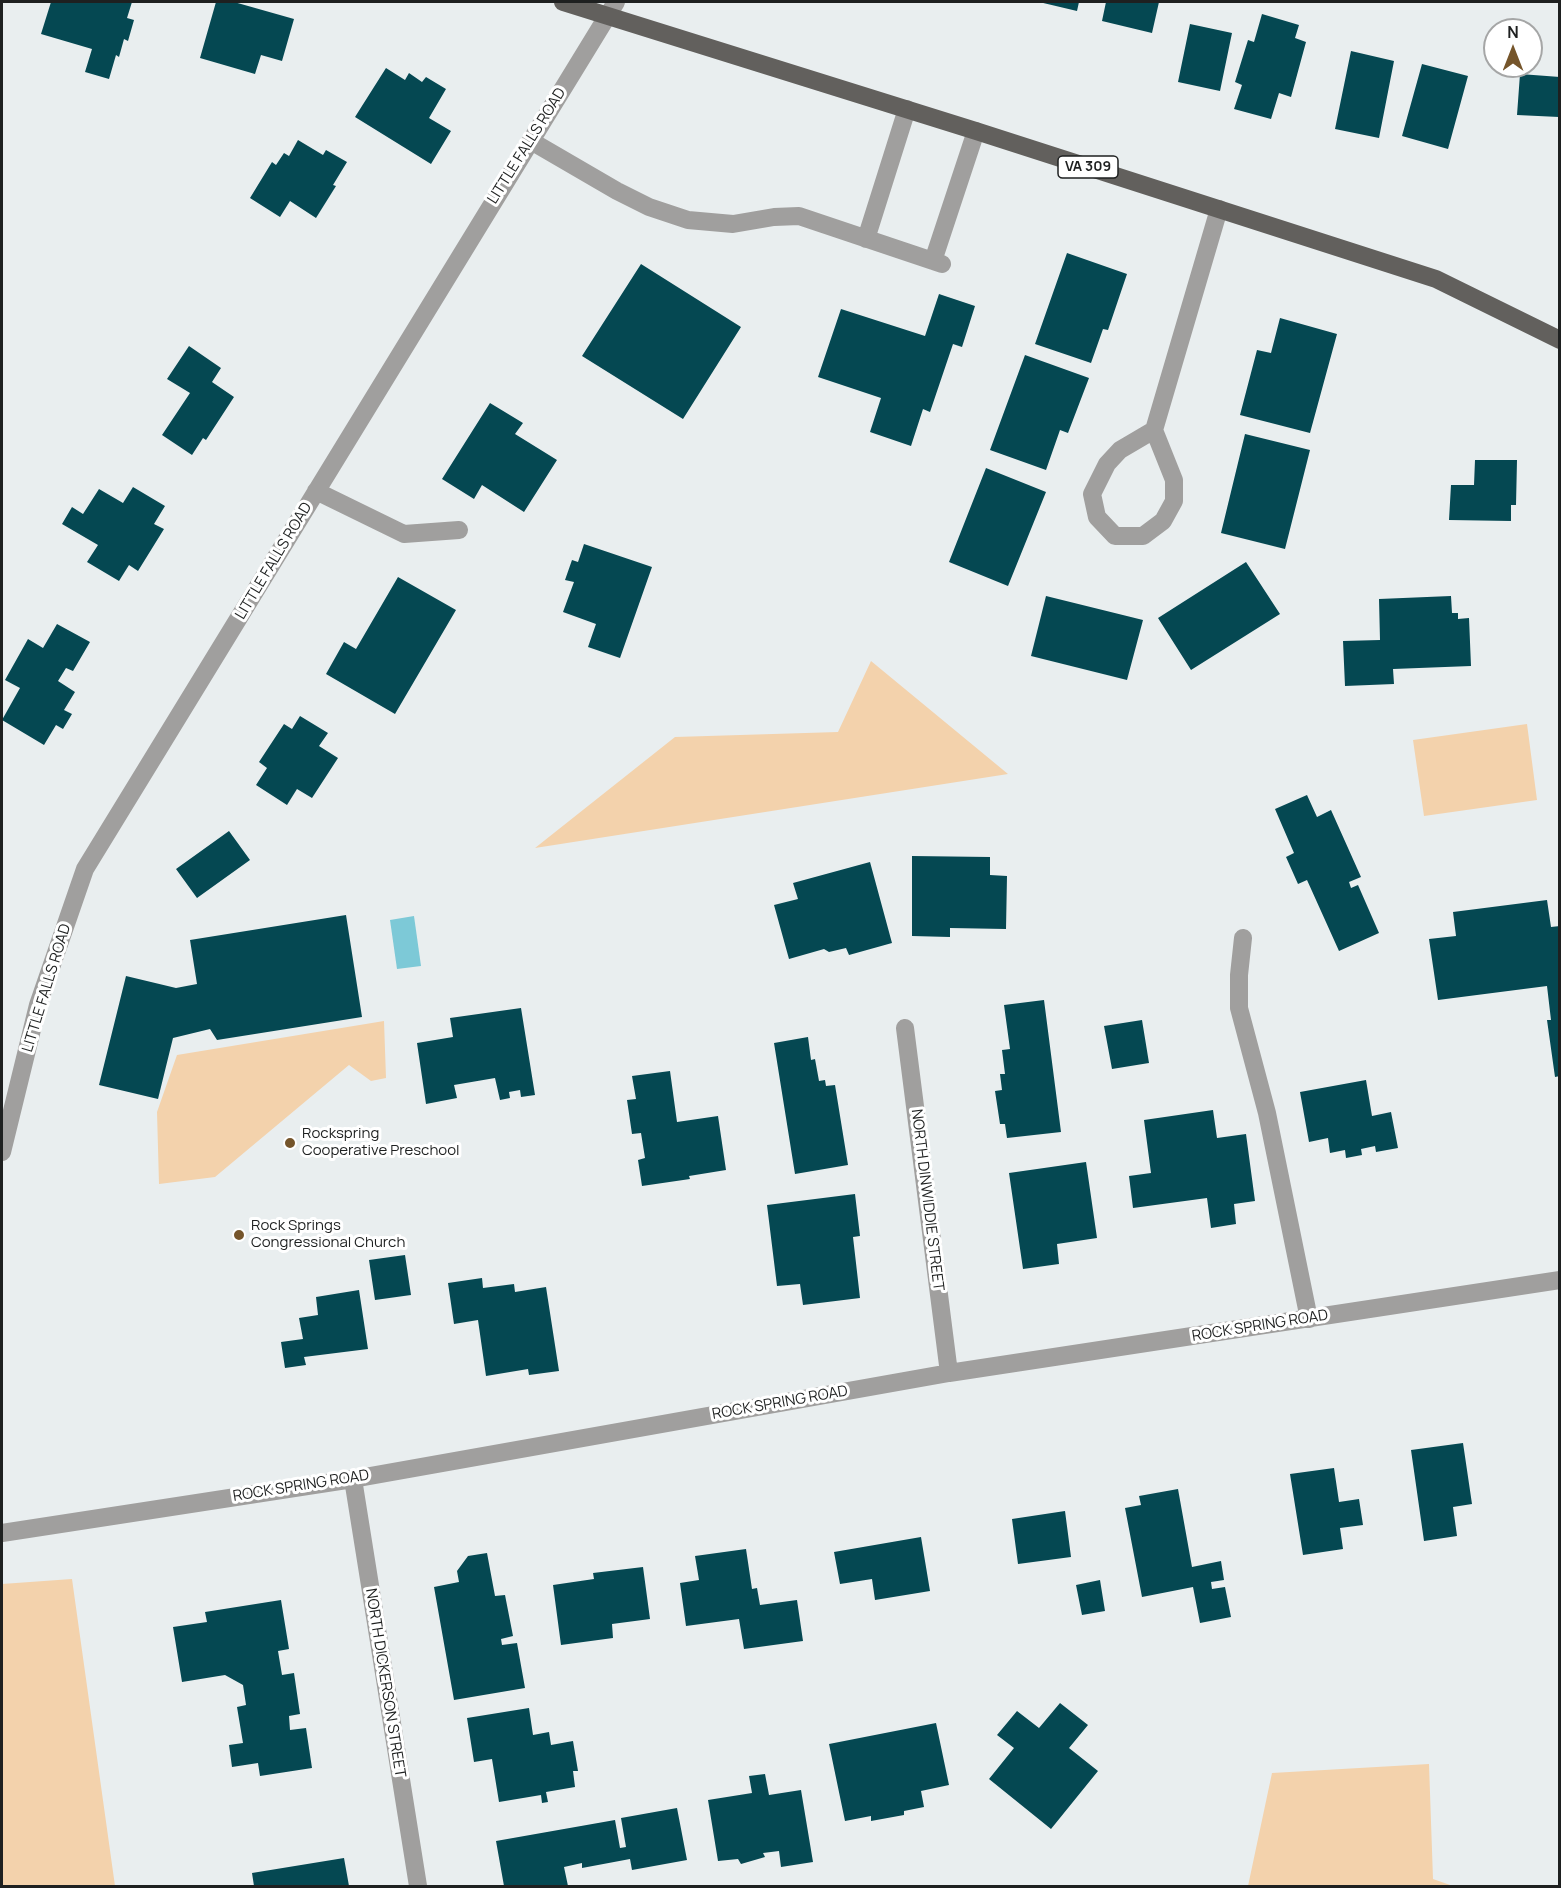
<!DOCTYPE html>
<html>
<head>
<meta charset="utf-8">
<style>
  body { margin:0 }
  #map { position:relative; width:1561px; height:1888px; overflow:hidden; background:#e9eeef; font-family:Manrope,sans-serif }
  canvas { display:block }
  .frame { position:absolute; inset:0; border:3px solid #1e2020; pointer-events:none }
  .north { position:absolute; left:1483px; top:18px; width:60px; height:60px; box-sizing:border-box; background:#fff; border:2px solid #a5a6a6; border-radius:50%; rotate:0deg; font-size:16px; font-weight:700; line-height:24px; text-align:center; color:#1e2020 }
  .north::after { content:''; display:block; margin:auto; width:21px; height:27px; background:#75552b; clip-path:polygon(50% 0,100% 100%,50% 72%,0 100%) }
</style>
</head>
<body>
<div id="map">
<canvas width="1561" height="1888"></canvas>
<div class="frame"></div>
<div class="north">N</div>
</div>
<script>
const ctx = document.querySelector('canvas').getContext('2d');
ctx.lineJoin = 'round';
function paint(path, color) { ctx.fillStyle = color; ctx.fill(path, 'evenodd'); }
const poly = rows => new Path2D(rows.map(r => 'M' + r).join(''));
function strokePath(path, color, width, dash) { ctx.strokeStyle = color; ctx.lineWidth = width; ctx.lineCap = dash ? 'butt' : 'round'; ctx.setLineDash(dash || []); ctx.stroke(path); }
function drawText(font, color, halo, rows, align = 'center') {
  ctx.font = font + ' Manrope,sans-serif'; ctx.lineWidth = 6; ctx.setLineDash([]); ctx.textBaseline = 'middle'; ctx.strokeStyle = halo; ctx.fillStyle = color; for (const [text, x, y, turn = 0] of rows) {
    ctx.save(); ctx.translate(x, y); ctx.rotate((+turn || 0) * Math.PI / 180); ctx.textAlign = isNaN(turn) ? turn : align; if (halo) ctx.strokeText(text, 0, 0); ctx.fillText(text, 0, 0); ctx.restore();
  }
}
const green = poly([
  [871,661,1008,774,535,848,675,737,838,732],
  [1527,724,1537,800,1424,816,1413,740],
  [384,1021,386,1078,371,1081,349,1065,215,1177,159,1184,157,1112,177,1055],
  [72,1579,115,1886,2,1886,2,1584],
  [1429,1764,1433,1879,1453,1886,1248,1886,1272,1773]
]);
const water = poly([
  [414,916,421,966,397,969,390,920]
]);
const building = poly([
  [51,2,132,2,127,18,134,20,128,41,124,39,119,57,116,55,109,79,85,72,92,49,41,34],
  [216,2,234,2,294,19,282,61,261,55,255,74,200,58],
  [1039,2,1079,2,1077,11],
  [1106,2,1159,2,1152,33,1102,21],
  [1262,14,1299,25,1295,38,1306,42,1291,97,1279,93,1271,119,1234,109,1242,85,1235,82,1248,40,1254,42],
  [1190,24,1232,33,1220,91,1178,82],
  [1351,51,1394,61,1379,138,1335,129],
  [1422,64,1468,76,1448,149,1402,136],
  [386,68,405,80,409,73,422,82,426,77,446,89,429,118,451,131,431,164,355,117],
  [1520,74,1560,77,1559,117,1517,115],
  [298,140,323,155,326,150,347,162,333,185,336,186,316,218,290,201,280,217,250,198,272,162,276,165,284,153,289,156],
  [1067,253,1127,274,1108,330,1103,329,1091,363,1035,344],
  [641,264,741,327,683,419,582,356],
  [939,294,975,306,962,347,953,344,930,412,923,409,911,446,870,432,881,398,818,377,841,309,925,336],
  [1280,318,1337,334,1310,433,1240,415,1257,350,1271,353],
  [189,346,221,368,212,382,234,397,206,440,203,438,192,455,162,435,190,393,167,379],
  [1025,355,1089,378,1068,433,1060,430,1046,470,990,450],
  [490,403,523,423,515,434,557,460,524,512,482,485,474,499,442,479],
  [1245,434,1310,450,1285,549,1221,533],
  [1475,460,1517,460,1516,505,1511,505,1511,521,1449,520,1451,485,1474,485],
  [986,468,1046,492,1008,586,949,562],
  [133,487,165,506,154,524,164,529,138,571,129,565,119,581,87,562,98,545,62,524,72,507,83,514,99,489,123,503],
  [584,544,652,567,620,658,588,647,596,624,563,612,574,582,565,580,572,560,578,562],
  [1246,562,1280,614,1191,670,1158,618],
  [398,577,456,610,395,714,326,674,344,642,356,649],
  [1046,596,1143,620,1127,680,1031,656],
  [1451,596,1452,613,1458,613,1458,619,1469,618,1471,666,1393,669,1394,684,1345,686,1343,641,1380,640,1379,599],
  [57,624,90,642,73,671,66,668,58,681,75,692,64,710,72,714,63,729,56,725,44,745,2,720,20,688,5,680,28,639,43,648],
  [300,716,328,733,319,746,338,758,312,798,297,789,287,805,256,785,267,768,259,762,284,724,292,729],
  [1307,795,1317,817,1331,810,1361,877,1349,882,1351,888,1358,885,1379,933,1339,951,1307,880,1298,884,1286,857,1294,853,1275,809],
  [229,831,250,860,197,898,176,869],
  [912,856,990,857,990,875,1007,876,1006,929,950,928,950,937,912,936],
  [870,862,892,943,849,955,846,948,829,952,824,949,789,959,774,905,798,899,793,883],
  [1547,900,1551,927,1560,926,1560,1076,1555,1077,1547,1020,1551,1020,1547,986,1438,1000,1429,939,1456,936,1453,912],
  [346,915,362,1017,217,1040,210,1029,173,1038,158,1099,99,1085,126,976,176,988,197,984,190,940],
  [1044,1000,1061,1132,1007,1138,1005,1124,1000,1124,995,1091,1002,1090,1000,1074,1005,1074,1002,1050,1010,1049,1004,1005],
  [521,1008,535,1095,521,1097,520,1090,509,1092,510,1098,500,1100,495,1078,454,1085,457,1098,426,1104,417,1043,453,1037,450,1018],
  [1142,1020,1149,1063,1112,1069,1104,1026],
  [808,1037,811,1060,815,1059,819,1081,825,1080,826,1086,835,1085,848,1165,795,1174,774,1043],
  [670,1071,677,1122,718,1116,726,1170,689,1176,690,1179,642,1186,638,1160,645,1158,641,1133,632,1134,627,1100,636,1099,632,1076],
  [1366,1080,1372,1116,1391,1112,1398,1148,1376,1152,1375,1146,1361,1149,1362,1155,1346,1158,1345,1150,1330,1153,1328,1138,1309,1142,1300,1092],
  [1213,1110,1217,1138,1246,1134,1255,1201,1234,1204,1236,1224,1211,1228,1207,1198,1133,1208,1129,1176,1151,1173,1144,1120],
  [1086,1162,1097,1238,1057,1244,1059,1264,1023,1269,1009,1173],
  [855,1194,860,1236,853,1237,860,1298,803,1305,800,1284,777,1286,767,1205],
  [405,1255,411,1295,375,1300,369,1260],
  [482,1278,483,1288,514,1284,515,1292,546,1287,559,1371,529,1375,528,1369,486,1376,478,1320,454,1324,448,1283],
  [359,1290,368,1349,304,1357,306,1365,285,1368,281,1342,303,1339,299,1318,318,1315,316,1297],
  [1463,1443,1472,1504,1453,1507,1457,1536,1424,1541,1411,1450],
  [1334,1468,1339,1502,1359,1499,1363,1525,1340,1528,1343,1549,1303,1555,1290,1474],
  [1178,1489,1192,1567,1221,1561,1224,1580,1211,1582,1212,1589,1225,1587,1231,1617,1200,1623,1193,1587,1142,1597,1125,1508,1141,1505,1139,1496],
  [1065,1511,1071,1557,1018,1564,1012,1519],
  [921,1537,930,1591,875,1600,872,1579,840,1584,834,1552],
  [746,1549,752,1589,757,1588,760,1605,797,1600,803,1641,744,1649,739,1619,686,1626,680,1583,699,1580,695,1556],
  [487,1553,495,1596,505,1595,513,1636,501,1639,502,1645,517,1643,525,1688,454,1700,434,1587,459,1582,457,1571,468,1556],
  [643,1567,650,1619,612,1624,613,1638,561,1645,553,1585,594,1579,593,1573],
  [1100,1580,1105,1611,1082,1615,1076,1585],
  [281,1600,289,1649,278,1651,282,1675,294,1673,300,1714,289,1716,290,1730,306,1728,312,1768,260,1776,258,1763,232,1767,229,1745,243,1743,237,1707,246,1705,243,1685,225,1675,182,1682,173,1627,207,1622,205,1612],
  [1060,1703,1088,1725,1069,1748,1098,1771,1051,1829,989,1779,1014,1748,997,1735,1017,1711,1039,1728],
  [529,1708,533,1735,549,1732,551,1745,573,1741,578,1771,573,1771,575,1787,546,1792,548,1802,542,1803,541,1795,499,1802,492,1759,474,1762,467,1718],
  [936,1723,949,1785,921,1791,924,1807,904,1811,904,1815,871,1821,871,1816,845,1821,829,1744],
  [765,1774,769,1795,801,1790,813,1862,781,1867,779,1851,763,1853,765,1857,741,1864,738,1859,718,1861,708,1800,752,1793,749,1776],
  [677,1808,687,1860,632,1870,630,1859,582,1868,582,1863,564,1867,568,1886,504,1886,496,1841,615,1820,620,1848,626,1847,621,1818],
  [344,1858,349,1886,254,1886,252,1873]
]);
const minor = poly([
  [531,141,617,191,649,207,688,220,733,224,774,217,799,216,942,264],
  [866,239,907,109],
  [933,261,976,131],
  [1154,430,1174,480,1174,501,1163,521,1143,536,1115,536,1097,517,1092,494,1107,464,1120,450,1154,430,1219,209],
  [316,491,404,534,459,530],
  [1243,938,1239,975,1239,1008,1267,1113,1309,1319],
  [905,1028,949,1373],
  [2,1152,38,1005,85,869,616,2],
  [353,1479,418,1886],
  [2,1533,353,1479,949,1373,1560,1280]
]);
const major = poly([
  [563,2,976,131,1436,279,1560,340]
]);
const markers = [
  [290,1143,6,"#75552b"],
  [239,1235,6,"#75552b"]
];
const shields = [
  [1088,167,60]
];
const shieldNames = [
  ["VA 309",1088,167]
];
const streetNames = [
  ["LITTLE FALLS ROAD",527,146,-58],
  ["LITTLE FALLS ROAD",274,561,-59],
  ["LITTLE FALLS ROAD",47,988,-73],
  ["NORTH DINWIDDIE STREET",927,1200,83],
  ["ROCK SPRING ROAD",1260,1326,-9],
  ["ROCK SPRING ROAD",780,1403,-10],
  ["ROCK SPRING ROAD",301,1486,-9],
  ["NORTH DICKERSON STREET",385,1683,81]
];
const poiNames = [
  ["Rockspring",302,1134],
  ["Cooperative Preschool",302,1151],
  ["Rock Springs",251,1226],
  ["Congressional Church",251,1243]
];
paint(green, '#f3d2ac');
paint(water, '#7dc9d7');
paint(building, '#054852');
strokePath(minor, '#a09f9e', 18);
strokePath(major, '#62605d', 18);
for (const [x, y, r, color] of markers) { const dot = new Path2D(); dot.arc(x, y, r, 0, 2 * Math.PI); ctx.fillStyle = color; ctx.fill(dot); strokePath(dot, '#fff', 2); }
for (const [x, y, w] of shields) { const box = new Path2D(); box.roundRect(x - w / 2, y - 11, w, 22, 4.5); ctx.fillStyle = '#fff'; ctx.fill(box); strokePath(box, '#1e2020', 1.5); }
drawText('bold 14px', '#1e2020', null, shieldNames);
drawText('15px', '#1e2020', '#fff', streetNames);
drawText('15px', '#1e2020', '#fff', poiNames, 'left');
</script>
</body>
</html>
